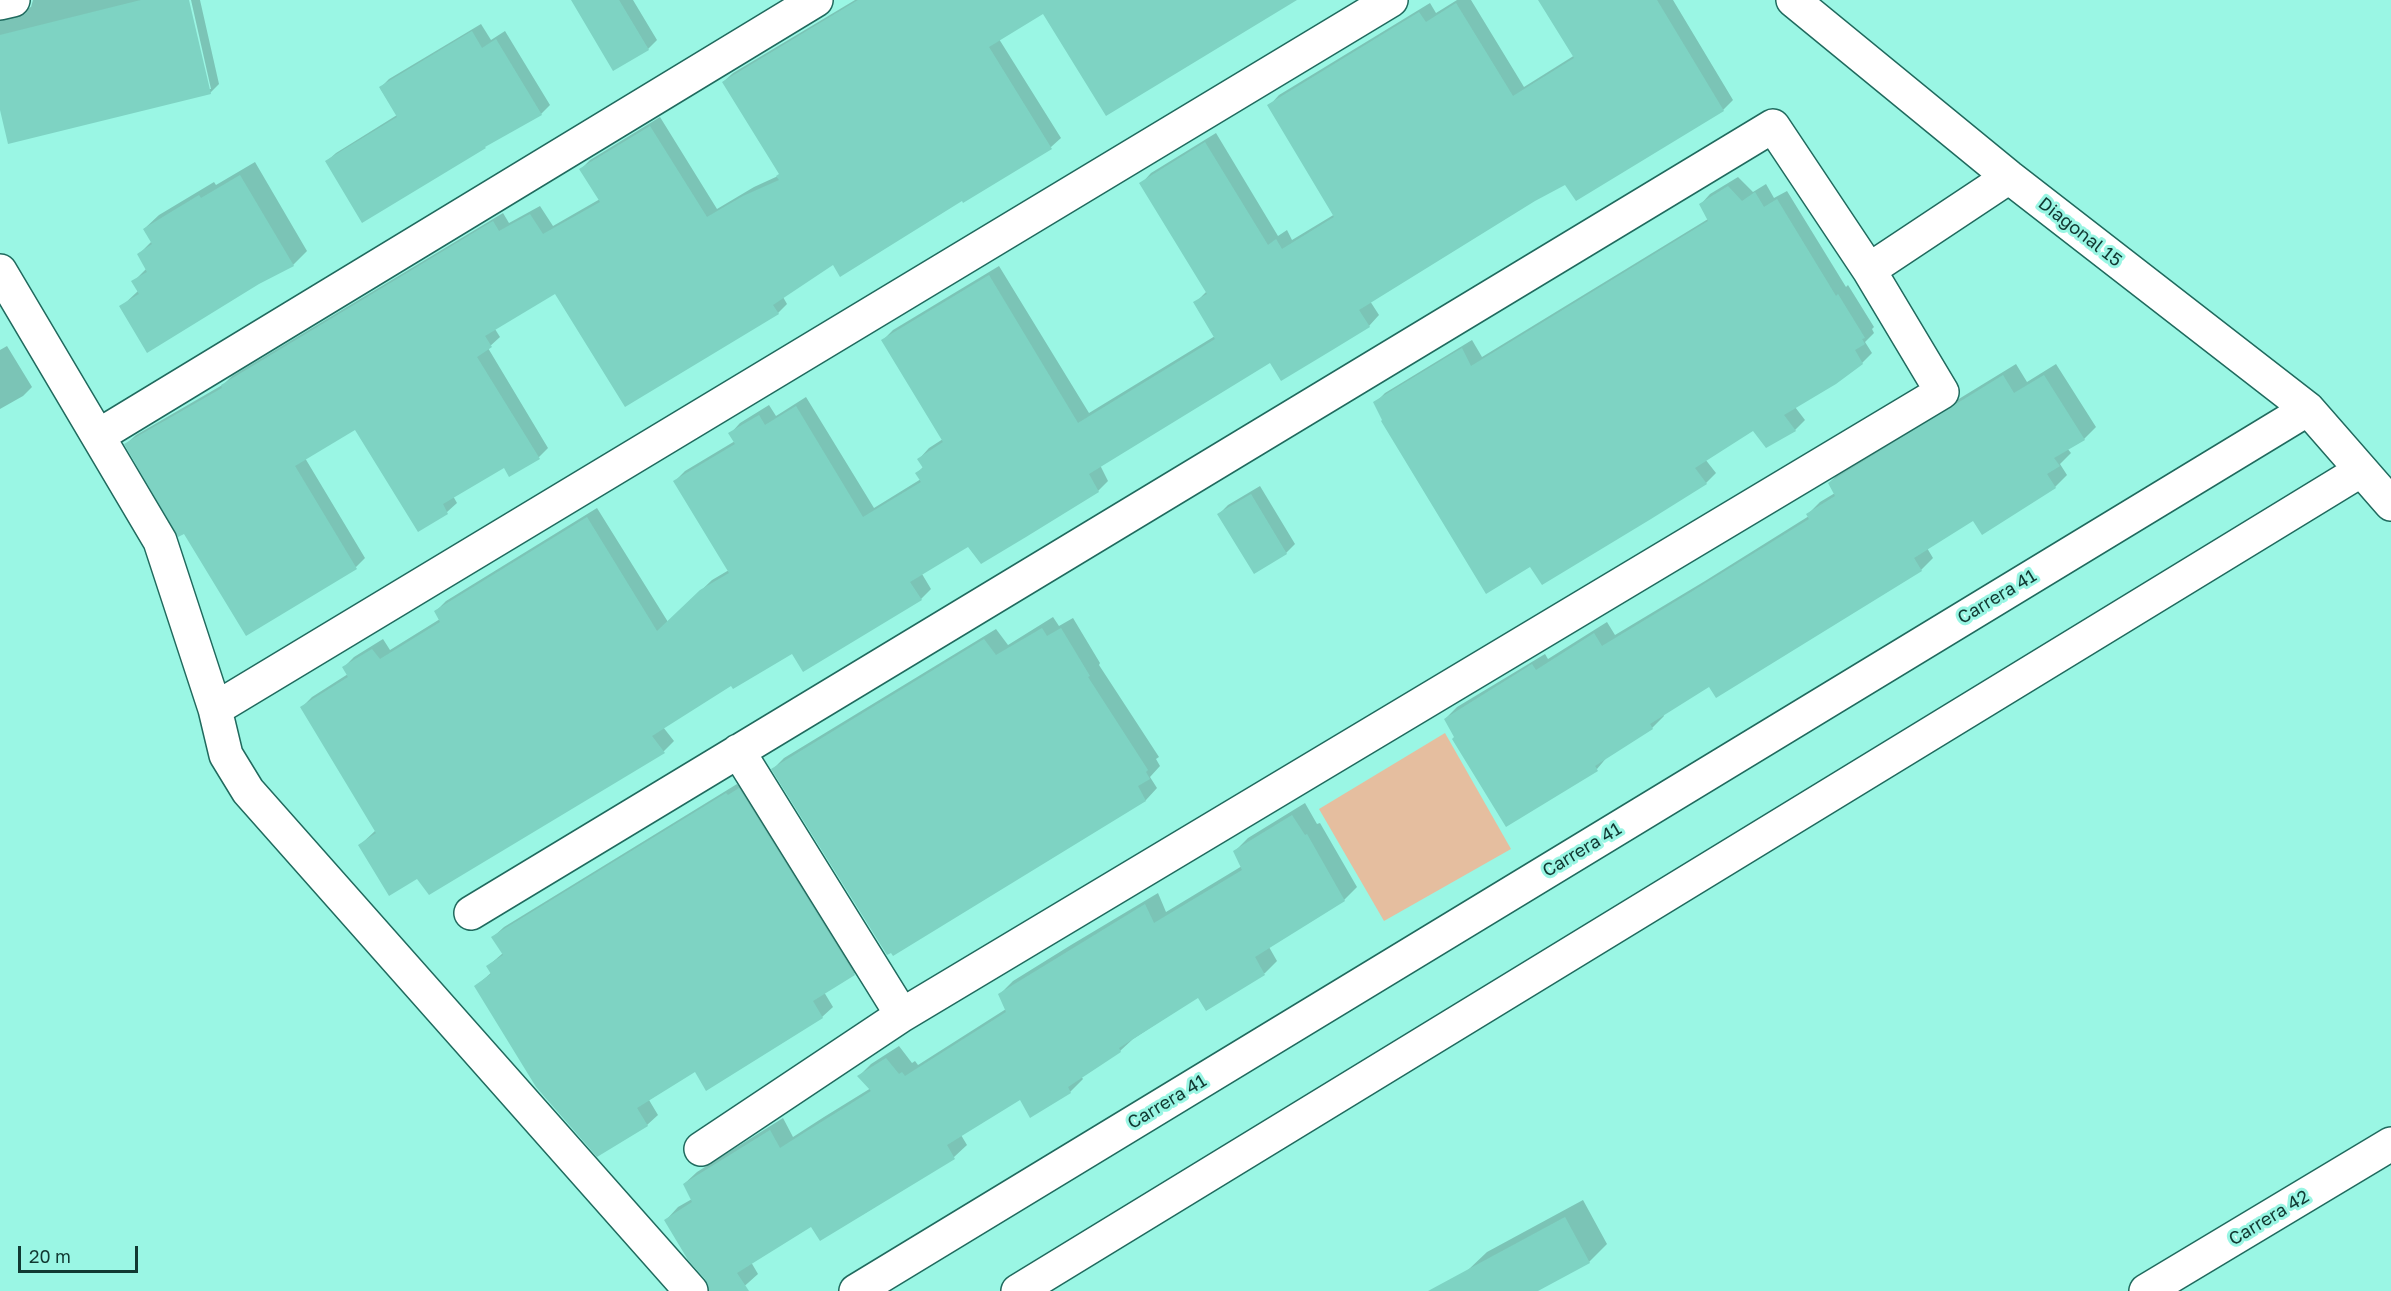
<!DOCTYPE html>
<html>
<head>
<meta charset="utf-8">
<style>
  body { margin:0 }
  #map { position:relative; width:2391px; height:1291px; overflow:hidden; background:#9af6e4; font-family:"Golos Text",sans-serif }
  canvas { display:block }
  .scale { position:absolute; left:18px; top:1246px; width:120px; height:27px; box-sizing:border-box; border:3px solid #113932; border-top:0; padding-left:8px; font-size:18px; line-height:21px; white-space:nowrap; color:#113932; -webkit-text-stroke:4px #9af6e4; paint-order:stroke }
</style>
</head>
<body>
<div id="map">
<canvas width="2391" height="1291"></canvas>
<div class="scale">20 m</div>
</div>
<script>
const ctx = document.querySelector('canvas').getContext('2d');
ctx.lineJoin = 'round';
function paint(path, color) { ctx.fillStyle = color; ctx.fill(path, 'evenodd'); }
const poly = rows => new Path2D(rows.map(r => 'M' + r).join(''));
function strokePath(path, color, width, dash) { ctx.strokeStyle = color; ctx.lineWidth = width; ctx.lineCap = dash ? 'butt' : 'round'; ctx.setLineDash(dash || []); ctx.stroke(path); }
function drawText(font, color, halo, rows, align = 'center') {
  ctx.font = font + ' "Golos Text",sans-serif'; ctx.lineWidth = 6; ctx.setLineDash([]); ctx.textBaseline = 'middle'; ctx.strokeStyle = halo; ctx.fillStyle = color; for (const [text, x, y, turn = 0] of rows) {
    ctx.save(); ctx.translate(x, y); ctx.rotate((+turn || 0) * Math.PI / 180); ctx.textAlign = isNaN(turn) ? turn : align; if (halo) ctx.strokeText(text, 0, 0); ctx.fillText(text, 0, 0); ctx.restore();
  }
}
const green = poly([
  [1445,733,1511,849,1384,921,1319,809]
]);
const shadow = poly([
  [33,0,188,0,208,89,211,89,191,0,200,0,219,84,210,93,0,104,0,10,14,13,31,7],
  [584,0,633,0,657,40,648,49,614,69],
  [855,0,1293,0,1044,12,999,39,1061,138,1051,147,963,201,962,199,833,263,783,297,787,304,778,313,555,292,495,329,500,337,488,348,548,448,539,457,504,466,453,496,457,503,447,512,419,530,356,428,305,458,365,558,356,567,184,532,126,444,136,435,224,384,232,376,503,213,509,223,540,206,553,226,600,199,581,169,590,160,660,117,717,209,754,187,778,176,780,174,723,82,733,73],
  [1457,0,1471,0,1524,87,1575,55,1540,0,1673,0,1733,100,1723,110,1566,183,1534,200,1370,301,1379,315,1369,326,1271,361,1100,465,1108,481,1098,491,969,545,922,574,931,589,921,599,793,652,732,684,663,727,674,741,664,751,417,877,360,845,376,830,302,707,312,697,348,674,344,667,354,657,383,639,390,650,440,619,436,611,446,601,597,508,668,622,712,580,729,570,675,481,685,471,735,441,730,434,740,423,769,405,776,416,806,397,874,508,921,479,917,473,923,467,919,459,929,448,943,439,883,340,893,330,999,266,1089,413,1215,336,1195,303,1207,291,1141,184,1151,173,1216,133,1278,236,1287,230,1292,240,1335,214,1269,106,1279,95,1430,3,1436,13],
  [481,24,491,40,505,31,550,105,541,114,327,161,336,153,397,115,380,88,389,79],
  [255,162,307,251,293,265,121,307,138,291,133,282,147,268,139,254,152,241,144,229,159,215,214,182,216,185],
  [1738,177,1753,192,1766,184,1774,198,1787,191,1846,287,1848,285,1874,327,1872,329,1874,333,1865,342,1872,353,1862,363,1795,407,1805,420,1795,430,1767,446,1754,429,1705,459,1716,473,1706,483,1531,565,1375,403,1385,393,1472,340,1482,357,1708,219,1701,204,1710,194],
  [7,346,32,387,23,396,0,409,0,350],
  [2016,364,2027,382,2056,364,2096,427,2084,439,2067,448,2071,453,2060,464,2067,475,2055,487,1974,519,1927,548,1933,558,1921,570,1710,685,1663,714,1664,716,1652,728,1608,756,1597,769,1456,737,1445,719,1457,707,1545,654,1548,659,1607,622,1615,635,1705,581,1809,516,1808,514,1820,502,1835,493,1829,483,1841,471],
  [1260,486,1295,544,1286,553,1219,514,1228,505],
  [1053,617,1059,626,1073,618,1100,663,1099,665,1159,757,1156,759,1160,766,1150,777,1157,788,1146,800,893,954,773,769,784,758,996,629,1008,645],
  [750,779,864,963,854,974,824,992,833,1007,822,1017,696,1070,649,1100,658,1115,647,1125,476,986,492,972,488,966,503,953,493,937,504,927,737,784,739,786],
  [1305,803,1317,824,1320,823,1357,887,1344,900,1269,947,1277,961,1265,973,1206,1009,1199,996,1133,1039,1120,1051,1081,1076,1083,1079,1070,1092,1021,1098,961,1135,967,1145,954,1157,862,1215,812,1225,751,1262,758,1274,739,1291,711,1291,711,1286,666,1220,678,1207,692,1199,684,1184,697,1172,783,1118,793,1137,824,1117,871,1088,859,1076,871,1064,899,1046,912,1063,915,1061,918,1065,1006,1009,1000,994,1013,981,1071,945,1158,893,1166,912,1242,866,1235,851,1248,838],
  [1583,1200,1607,1244,1589,1262,1535,1291,1480,1291,1468,1270,1487,1252]
]);
const building = poly([
  [141,0,189,0,211,94,8,144,0,110,0,35],
  [571,0,619,0,649,50,613,71],
  [858,0,1297,0,1106,116,1043,14,989,47,1052,149,963,203,962,201,840,277,833,265,773,305,779,314,625,407,555,294,485,336,492,347,477,357,540,459,509,477,504,468,443,504,448,514,418,532,355,430,295,466,357,569,246,636,184,534,178,537,124,444,222,388,221,385,493,221,499,231,530,214,543,234,600,202,579,169,650,126,707,217,743,196,779,180,776,176,779,174,722,82],
  [1538,0,1657,0,1724,111,1576,201,1565,185,1535,201,1359,310,1370,327,1334,349,1281,381,1270,363,1089,474,1099,492,1026,537,981,564,968,547,910,582,922,600,803,672,792,654,733,689,731,686,652,736,665,753,429,895,417,879,389,896,358,845,376,833,300,707,348,677,342,667,372,649,380,659,440,622,434,611,587,517,657,631,700,590,729,573,673,481,735,444,728,433,759,415,765,425,796,406,863,517,921,482,915,473,923,468,917,459,943,442,881,340,989,275,1078,423,1215,339,1193,302,1207,294,1139,183,1205,142,1268,245,1276,239,1282,249,1334,217,1267,105,1419,12,1426,22,1456,3,1513,96,1574,58],
  [472,31,482,48,496,39,542,115,485,147,486,148,362,223,325,161,397,117,379,87],
  [240,175,294,266,259,284,147,353,119,306,139,294,131,281,147,272,137,254,152,244,143,229,199,195,201,198],
  [1728,186,1742,201,1755,192,1764,207,1777,199,1836,296,1838,294,1865,338,1862,339,1865,344,1855,350,1863,364,1836,384,1784,415,1796,431,1766,448,1753,431,1695,468,1707,484,1651,519,1542,585,1530,567,1486,594,1381,421,1382,420,1373,402,1462,348,1471,366,1561,311,1708,221,1699,204],
  [2003,375,2014,393,2044,375,2085,440,2054,458,2060,466,2047,474,2056,488,1982,535,1973,521,1914,558,1922,571,1716,698,1709,687,1650,724,1653,729,1595,766,1598,771,1506,827,1452,739,1454,737,1444,719,1532,664,1536,670,1594,633,1602,646,1691,592,1809,519,1806,514,1835,496,1828,483],
  [1251,494,1287,554,1254,574,1217,514],
  [1042,628,1047,636,1061,628,1090,676,1088,677,1148,770,1146,772,1150,779,1138,786,1146,801,893,956,891,953,887,955,771,769,984,639,996,655],
  [739,788,855,975,813,1001,823,1018,706,1091,695,1072,637,1108,648,1126,597,1157,536,1087,474,986,491,974,486,966,503,955,491,937,726,793,728,795],
  [1292,815,1305,835,1307,834,1345,901,1255,957,1265,975,1206,1011,1198,998,1119,1048,1121,1052,1068,1087,1071,1093,1030,1118,1020,1100,947,1145,955,1159,820,1241,811,1227,737,1273,749,1291,709,1291,705,1279,688,1260,664,1220,692,1202,683,1184,770,1130,780,1148,810,1129,871,1091,857,1076,886,1058,899,1074,902,1072,905,1076,1006,1012,998,994,1057,958,1145,904,1154,923,1242,870,1233,851],
  [1565,1217,1590,1263,1538,1291,1428,1291]
]);
const street = poly([
  [1793,0,2009,177,2308,409,2391,504],
  [0,3,13,0],
  [0,271,160,541,215,709,226,755,248,791,691,1291],
  [98,436,816,0],
  [215,709,1391,0],
  [471,913,1773,126,1869,270,2009,177],
  [902,1015,1942,392,1869,270],
  [701,1149,902,1015,738,751],
  [856,1291,2308,409],
  [1018,1291,2360,471],
  [2146,1291,2391,1144]
]);
const streetNames = [
  ["Diagonal 15",2080,232,38],
  ["Carrera 41",1997,597,-31],
  ["Carrera 41",1582,850,-31],
  ["Carrera 41",1167,1102,-31],
  ["Carrera 42",2269,1218,-31]
];
paint(green, '#e5be9f');
paint(shadow, '#0003');
paint(building, '#7ed3c3');
strokePath(street, '#206a5e', 36);
strokePath(street, '#fff', 33);
drawText('18px', '#113932', '#9af6e4', streetNames);
</script>
</body>
</html>
